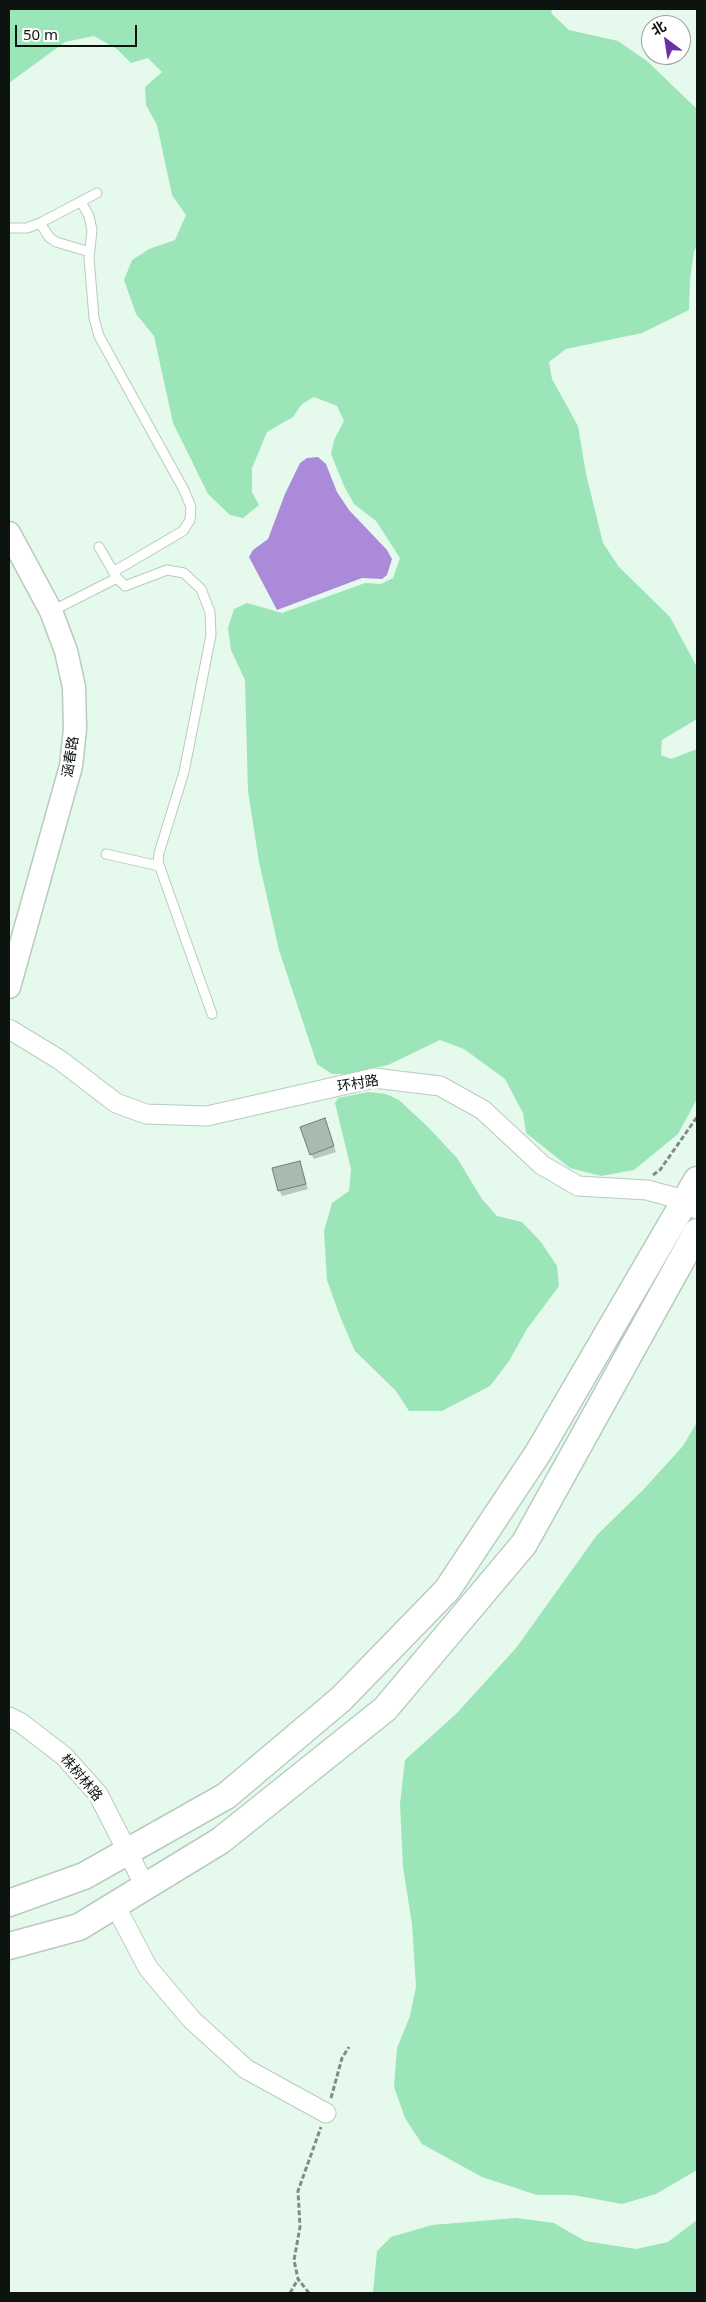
<!DOCTYPE html>
<html>
<head>
<meta charset="utf-8">
<style>
  body { margin:0 }
  #map { position:relative; width:706px; height:2302px; overflow:hidden; background:#e5faec; font-family:"Noto Sans","Noto Sans SC",sans-serif }
  canvas { display:block }
  .frame { position:absolute; inset:0; border:10px solid #0d1410; pointer-events:none }
  .north { position:absolute; left:641px; top:15px; width:50px; height:50px; box-sizing:border-box; background:#fff; border:1px solid #9ea19f; border-radius:50%; rotate:329deg; font-size:14px; font-weight:700; line-height:20px; text-align:center; color:#0d1410 }
  .north::after { content:''; display:block; margin:auto; width:18px; height:22px; background:#6a30a6; clip-path:polygon(50% 0,100% 100%,50% 72%,0 100%) }
  .scale { position:absolute; left:15px; top:25px; width:122px; height:22px; box-sizing:border-box; border:2px solid #0d1410; border-top:0; padding-left:6px; font-size:15px; line-height:18px; white-space:nowrap; color:#0d1410; -webkit-text-stroke:4px #fff; paint-order:stroke }
</style>
</head>
<body>
<div id="map">
<canvas width="706" height="2302"></canvas>
<div class="frame"></div>
<div class="north">北</div>
<div class="scale">50 m</div>
</div>
<script>
const ctx = document.querySelector('canvas').getContext('2d');
ctx.lineJoin = 'round';
function paint(path, color) { ctx.fillStyle = color; ctx.fill(path, 'evenodd'); }
const poly = rows => new Path2D(rows.map(r => 'M' + r).join(''));
function strokePath(path, color, width, dash) { ctx.strokeStyle = color; ctx.lineWidth = width; ctx.lineCap = dash ? 'butt' : 'round'; ctx.setLineDash(dash || []); ctx.stroke(path); }
function drawText(font, color, halo, rows, align = 'center') {
  ctx.font = font + ' "Noto Sans","Noto Sans SC",sans-serif'; ctx.lineWidth = 5; ctx.setLineDash([]); ctx.textBaseline = 'middle'; ctx.strokeStyle = halo; ctx.fillStyle = color; for (const [text, x, y, turn = 0] of rows) {
    ctx.save(); ctx.translate(x, y); ctx.rotate((+turn || 0) * Math.PI / 180); ctx.textAlign = isNaN(turn) ? turn : align; if (halo) ctx.strokeText(text, 0, 0); ctx.fillText(text, 0, 0); ctx.restore();
  }
}
const green = poly([
  [9,9,551,9,552,14,569,30,618,41,647,61,697,109,697,246,694,251,690,280,689,310,642,333,566,349,549,362,552,379,578,426,586,474,603,543,619,567,670,617,697,667,697,719,662,740,661,755,671,759,697,749,697,1099,678,1134,634,1170,601,1176,570,1168,526,1133,523,1113,505,1079,464,1049,440,1040,388,1065,347,1074,332,1074,317,1064,279,950,259,862,248,791,245,680,231,650,228,628,234,609,247,603,282,613,365,583,381,584,393,578,400,558,376,521,354,504,344,486,331,454,334,440,344,421,337,406,314,397,302,404,293,417,267,432,252,468,252,492,259,505,243,518,230,515,208,494,173,423,154,336,136,314,124,280,132,260,149,249,175,240,186,215,172,195,157,125,146,105,145,87,162,72,148,58,131,63,117,49,94,36,65,42,9,83],
  [368,1092,386,1094,399,1100,428,1127,457,1158,482,1199,497,1216,522,1222,541,1242,557,1266,559,1286,527,1329,509,1361,490,1386,442,1411,409,1411,396,1391,355,1351,341,1319,327,1280,324,1231,332,1203,349,1191,351,1169,335,1103,338,1098],
  [697,1422,697,2170,656,2194,622,2204,573,2195,537,2195,482,2177,422,2144,405,2118,394,2087,397,2048,410,2016,416,1987,412,1924,403,1867,400,1804,405,1760,457,1713,516,1648,597,1535,643,1490,683,1446],
  [516,2218,554,2223,585,2241,636,2249,668,2242,697,2220,697,2293,373,2293,377,2251,391,2237,432,2225]
]);
const water = poly([
  [318,457,326,464,337,492,349,510,387,550,392,559,387,575,382,579,362,578,277,610,249,557,253,550,268,539,285,494,300,463,307,458]
]);
const shadow = poly([
  [325,1120,336,1152,314,1159,311,1154],
  [299,1162,308,1189,282,1196,279,1190]
]);
const building = poly([
  [325,1118,334,1146,310,1155,300,1127,325,1118],
  [300,1161,306,1184,278,1191,272,1168,300,1161]
]);
const path = poly([
  [653,1175,660,1170,697,1117],
  [331,2098,342,2058,349,2047],
  [290,2293,298,2279],
  [309,2293,298,2279,294,2260,300,2227,298,2191,321,2127]
]);
const service = poly([
  [81,202,89,216,92,230,89,258,94,318,99,336,184,490,191,507,190,520,183,531,113,572],
  [40,223,49,237,56,242,90,252],
  [9,228,27,228,40,223,97,193],
  [99,547,117,578,125,586,167,570,184,573,201,589,210,612,211,635,184,772,159,853,158,862,212,1014],
  [52,611,117,578],
  [106,854,159,866]
]);
const minor = poly([
  [9,1029,60,1060,116,1103,146,1114,207,1116,374,1078,440,1086,483,1110,542,1165,578,1186,647,1190,673,1197,697,1209],
  [9,1717,21,1723,64,1756,98,1794,145,1886],
  [115,1905,148,1968,192,2020,246,2069,326,2113]
]);
const tertiary = poly([
  [9,533,51,611,66,651,74,687,75,729,71,766,9,987]
]);
const secondary = poly([
  [9,1903,84,1876,226,1796,341,1699,447,1590,538,1453,697,1180],
  [9,1946,79,1927,220,1841,385,1709,524,1544,697,1232]
]);
const streetNames = [
  ["涵春路",71,757,-81],
  ["环村路",358,1084,-9],
  ["株树林路",81,1778,50]
];
paint(green, '#9be5b8');
paint(water, '#ab8ad9');
paint(shadow, '#0003');
paint(building, '#a7bbae');
strokePath(building, '#6d8074', 1);
strokePath(service, '#b7ccbe', 11);
strokePath(minor, '#b7ccbe', 21);
strokePath(tertiary, '#b7ccbe', 25);
strokePath(secondary, '#b7ccbe', 29);
strokePath(path, '#7f8e85', 3, [5, 2.5]);
strokePath(service, '#fff', 9);
strokePath(minor, '#fff', 19);
strokePath(tertiary, '#fff', 22);
strokePath(secondary, '#fff', 26);
drawText('14px', '#0d1410', '#fff', streetNames);
</script>
</body>
</html>
